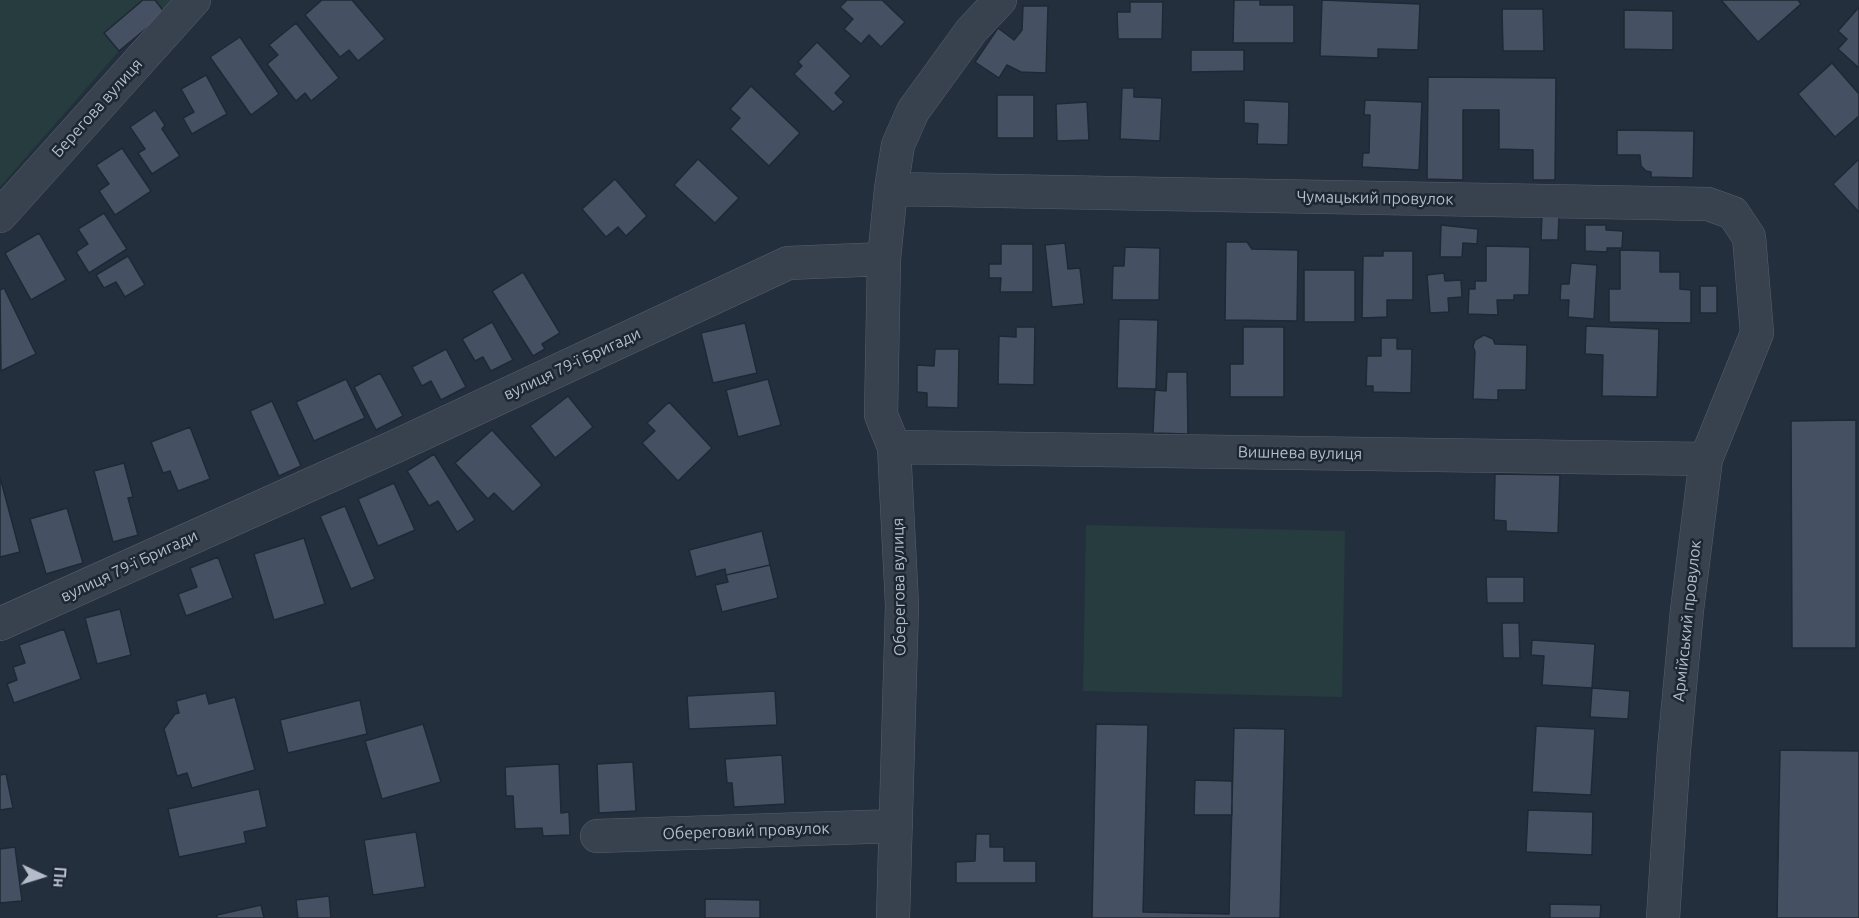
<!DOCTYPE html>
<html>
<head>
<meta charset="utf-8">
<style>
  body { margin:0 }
  #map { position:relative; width:1859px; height:918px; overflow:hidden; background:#242f3e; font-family:Ubuntu,sans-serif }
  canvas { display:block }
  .north { position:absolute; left:12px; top:846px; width:60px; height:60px; -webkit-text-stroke:4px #1d2633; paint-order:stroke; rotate:94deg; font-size:16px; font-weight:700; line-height:24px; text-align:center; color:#b4bcc9 }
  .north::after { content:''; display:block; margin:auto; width:21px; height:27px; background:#b4bcc9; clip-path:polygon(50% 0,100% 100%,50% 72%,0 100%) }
</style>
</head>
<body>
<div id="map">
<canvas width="1859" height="918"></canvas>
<div class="north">Пн</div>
</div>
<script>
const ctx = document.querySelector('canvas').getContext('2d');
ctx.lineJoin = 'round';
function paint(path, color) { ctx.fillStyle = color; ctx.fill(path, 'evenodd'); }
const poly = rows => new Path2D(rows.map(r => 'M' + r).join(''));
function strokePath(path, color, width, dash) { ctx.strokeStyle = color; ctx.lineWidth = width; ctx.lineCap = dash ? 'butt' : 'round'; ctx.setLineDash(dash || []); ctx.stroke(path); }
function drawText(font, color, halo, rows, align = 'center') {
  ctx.font = font + ' Ubuntu,sans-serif'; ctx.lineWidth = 5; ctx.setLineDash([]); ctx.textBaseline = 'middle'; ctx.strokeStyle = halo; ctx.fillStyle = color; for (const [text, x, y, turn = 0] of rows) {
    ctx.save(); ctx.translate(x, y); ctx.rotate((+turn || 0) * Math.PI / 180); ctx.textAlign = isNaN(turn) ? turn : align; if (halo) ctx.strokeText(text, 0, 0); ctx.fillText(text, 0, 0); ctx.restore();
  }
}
const green = poly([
  [0,0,172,0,165,13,119,51,0,187],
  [1086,525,1345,531,1342,697,1083,691]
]);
const building = poly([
  [143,0,155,0,165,13,119,51,104,33,143,0],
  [322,0,352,0,385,39,358,61,349,50,340,57,305,15,322,0],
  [847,0,882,0,905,22,881,47,869,35,861,44,844,29,853,19,840,7,847,0],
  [1234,0,1260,0,1260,5,1294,5,1294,43,1233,43,1234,0],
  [1322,0,1420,4,1418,50,1378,49,1378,58,1320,56,1322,0],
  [1721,0,1798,0,1801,4,1758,42,1721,0],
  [1130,2,1163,2,1162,39,1118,39,1117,12,1130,12,1130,2],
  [1023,6,1048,6,1046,73,1021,72,1007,65,999,78,975,62,998,28,1014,40,1022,30,1023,6],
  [1859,7,1859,68,1838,49,1847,39,1838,31,1859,7],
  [1502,9,1543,9,1544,51,1503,51,1502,9],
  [1624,10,1673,11,1673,50,1624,49,1624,10],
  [296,23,339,78,311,101,305,93,296,101,267,64,278,55,269,45,296,23],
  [240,37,279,94,251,115,210,57,240,37],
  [817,42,851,76,835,93,844,102,833,112,794,74,802,66,798,62,817,42],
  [1191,50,1244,50,1244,71,1191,72,1191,50],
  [1832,63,1859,94,1859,116,1835,137,1798,94,1832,63],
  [206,75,227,114,192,134,183,118,194,112,181,89,206,75],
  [1428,77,1556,78,1555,180,1533,180,1533,150,1499,149,1499,110,1463,110,1463,180,1427,179,1428,77],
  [751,86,800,133,769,166,730,129,740,118,730,109,751,86],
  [1122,88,1134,88,1134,97,1162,98,1160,141,1120,139,1122,88],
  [997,95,1034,95,1034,138,997,138,997,95],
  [1244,100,1289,102,1288,145,1257,144,1258,124,1244,123,1244,100],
  [1365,100,1422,102,1419,170,1362,167,1363,153,1369,153,1370,115,1364,115,1365,100],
  [1087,102,1089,140,1057,141,1056,104,1087,102],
  [155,110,165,125,162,129,180,156,152,174,138,153,145,149,130,127,155,110],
  [1617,130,1694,131,1693,178,1651,177,1651,172,1646,171,1641,166,1640,155,1617,155,1617,130],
  [122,148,151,191,115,215,99,191,109,184,96,165,122,148],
  [698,159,739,198,715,223,674,185,698,159],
  [1859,159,1859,212,1833,184,1859,159],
  [615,179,647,216,626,236,618,227,606,237,582,209,615,179],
  [104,213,127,249,89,273,76,252,88,244,78,229,104,213],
  [1542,213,1559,214,1558,240,1541,240,1542,213],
  [1441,225,1478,229,1477,244,1463,243,1462,257,1440,257,1441,225],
  [1585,225,1606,225,1606,230,1623,231,1622,248,1607,248,1607,252,1585,251,1585,225],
  [39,233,66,280,31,300,5,253,39,233],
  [1226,242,1247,242,1252,249,1298,250,1297,321,1225,320,1226,242],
  [1065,243,1068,269,1080,268,1084,304,1052,307,1045,245,1065,243],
  [1001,244,1033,244,1033,292,1000,292,1001,278,989,278,989,264,1001,264,1001,244],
  [1486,246,1530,247,1529,295,1514,295,1514,300,1497,300,1498,315,1468,314,1469,289,1475,289,1475,281,1486,281,1486,246],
  [1125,247,1160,248,1159,300,1112,300,1113,266,1124,266,1125,247],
  [1620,250,1660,251,1660,272,1680,272,1680,289,1691,290,1691,323,1609,322,1609,289,1620,289,1620,250],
  [1383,251,1413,251,1413,300,1387,300,1387,317,1362,318,1363,256,1383,256,1383,251],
  [128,256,145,285,125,297,116,282,104,288,96,275,128,256],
  [1571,263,1597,265,1594,319,1568,317,1569,300,1560,300,1561,284,1569,284,1571,263],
  [1304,270,1355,270,1355,322,1304,322,1304,270],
  [523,272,560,333,542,344,545,349,533,356,492,291,523,272],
  [1444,273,1445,281,1461,280,1462,297,1448,298,1449,312,1430,313,1427,275,1444,273],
  [1700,286,1717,286,1717,313,1700,313,1700,286],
  [4,288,36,354,1,371,0,290,4,288],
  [1119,319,1158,320,1156,389,1117,388,1119,319],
  [492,322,513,360,491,371,483,357,475,361,462,339,492,322],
  [745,323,757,373,713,383,701,333,745,323],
  [1586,326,1659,329,1657,397,1602,396,1603,355,1585,354,1586,326],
  [1016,327,1035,327,1034,385,998,384,999,336,1016,337,1016,327],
  [1243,327,1284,327,1284,397,1230,397,1230,364,1243,364,1243,327],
  [1484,335,1493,339,1495,344,1527,345,1526,390,1498,390,1498,400,1473,399,1475,352,1473,346,1475,340,1484,335],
  [1381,338,1397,338,1397,349,1412,349,1411,393,1373,392,1373,386,1366,386,1367,356,1381,356,1381,338],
  [446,349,466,387,441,400,431,381,422,386,412,367,446,349],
  [935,349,959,349,958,408,927,407,927,393,917,392,917,365,934,366,935,349],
  [1167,372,1187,372,1188,434,1153,433,1155,390,1166,391,1167,372],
  [380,373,403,416,376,430,354,387,380,373],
  [346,379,365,418,314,441,296,402,346,379],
  [768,379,781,425,738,437,726,390,768,379],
  [568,396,593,427,555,458,530,426,568,396],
  [272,401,301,466,279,476,250,411,272,401],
  [669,402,712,448,678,481,642,443,655,431,647,423,669,402],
  [1856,420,1856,648,1792,648,1791,421,1856,420],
  [190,427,210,479,178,491,170,471,163,473,151,442,190,427],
  [492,430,542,485,513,512,494,493,488,499,455,463,492,430],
  [434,454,475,520,457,532,438,501,429,506,407,471,434,454],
  [124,463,133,497,128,498,138,535,113,542,94,471,124,463],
  [1495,474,1560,475,1558,533,1506,531,1506,521,1494,520,1495,474],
  [0,477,20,552,0,557,0,477],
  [394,483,415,530,378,546,358,499,394,483],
  [345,506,375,579,351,589,320,516,345,506],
  [67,508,83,563,46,574,30,519,67,508],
  [762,531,770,565,726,575,725,569,696,577,689,550,762,531],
  [304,538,325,604,274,620,254,554,304,538],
  [218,557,233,598,186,616,178,594,197,587,190,568,218,557],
  [770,565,778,598,722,612,715,585,728,582,726,575,770,565],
  [1486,577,1524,577,1524,603,1487,603,1486,577],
  [120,609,131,655,97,664,85,618,120,609],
  [1502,623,1519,623,1520,658,1503,658,1502,623],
  [64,629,81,679,14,703,7,684,17,680,13,667,25,663,19,645,64,629],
  [1532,640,1595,644,1592,688,1542,685,1544,656,1531,655,1532,640],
  [1592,688,1630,691,1628,719,1590,717,1592,688],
  [775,691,777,725,689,729,687,696,775,691],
  [206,693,209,704,235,697,255,770,192,788,187,773,177,776,164,729,175,714,179,713,176,701,206,693],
  [360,700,367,734,288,753,280,720,360,700],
  [423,724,441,782,382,799,365,741,423,724],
  [1096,724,1148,725,1143,912,1229,914,1234,728,1285,729,1280,918,1092,918,1096,724],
  [1536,726,1595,729,1591,795,1532,792,1536,726],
  [1780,750,1859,751,1859,918,1777,918,1780,750],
  [782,755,785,804,734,807,732,783,727,783,725,759,782,755],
  [633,762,636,811,599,813,597,764,633,762],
  [559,764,561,813,569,812,570,835,543,836,542,828,515,829,513,796,506,796,505,767,559,764],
  [6,774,13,808,0,810,0,775,6,774],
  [1195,780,1232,781,1232,815,1194,815,1195,780],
  [259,789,267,827,244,832,246,843,179,857,168,809,259,789],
  [1528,810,1593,812,1592,855,1526,852,1528,810],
  [416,832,425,887,373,895,364,840,416,832],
  [976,834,990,834,990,847,1004,847,1004,861,1036,861,1036,883,956,883,956,862,975,861,976,834],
  [15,847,22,901,0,903,0,849,15,847],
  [329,896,331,918,298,918,296,900,329,896],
  [705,899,760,900,760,918,705,918,705,899],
  [1550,904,1601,905,1600,918,1550,918,1550,904],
  [261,905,264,918,217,918,217,915,261,905]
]);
const minor = poly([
  [891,189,1708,204,1733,213,1749,237,1757,333,1706,459,1687,610,1674,750,1663,918],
  [0,216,194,0],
  [884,259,881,415,894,447,902,605,893,918],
  [894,447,1706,459],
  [0,624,394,447,788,263,884,259,891,189,898,145,913,111,971,31,1000,0],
  [597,836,896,826]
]);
const streetNames = [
  ["Берегова вулиця",97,108,-48],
  ["Чумацький провулок",1375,198,1],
  ["вулиця 79-ї Бригади",572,364,-25],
  ["Вишнева вулиця",1300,453,1],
  ["вулиця 79-ї Бригади",129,566,-25],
  ["Оберегова вулиця",899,587,-91],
  ["Армійський провулок",1687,621,-84],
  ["Обереговий провулок",746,831,-2]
];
paint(green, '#263c3f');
paint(building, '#455162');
strokePath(building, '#1f2835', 1.5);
strokePath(minor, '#565f6c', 34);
strokePath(minor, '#38414e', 33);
drawText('16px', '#b4bcc9', '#1d2633', streetNames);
</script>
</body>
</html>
